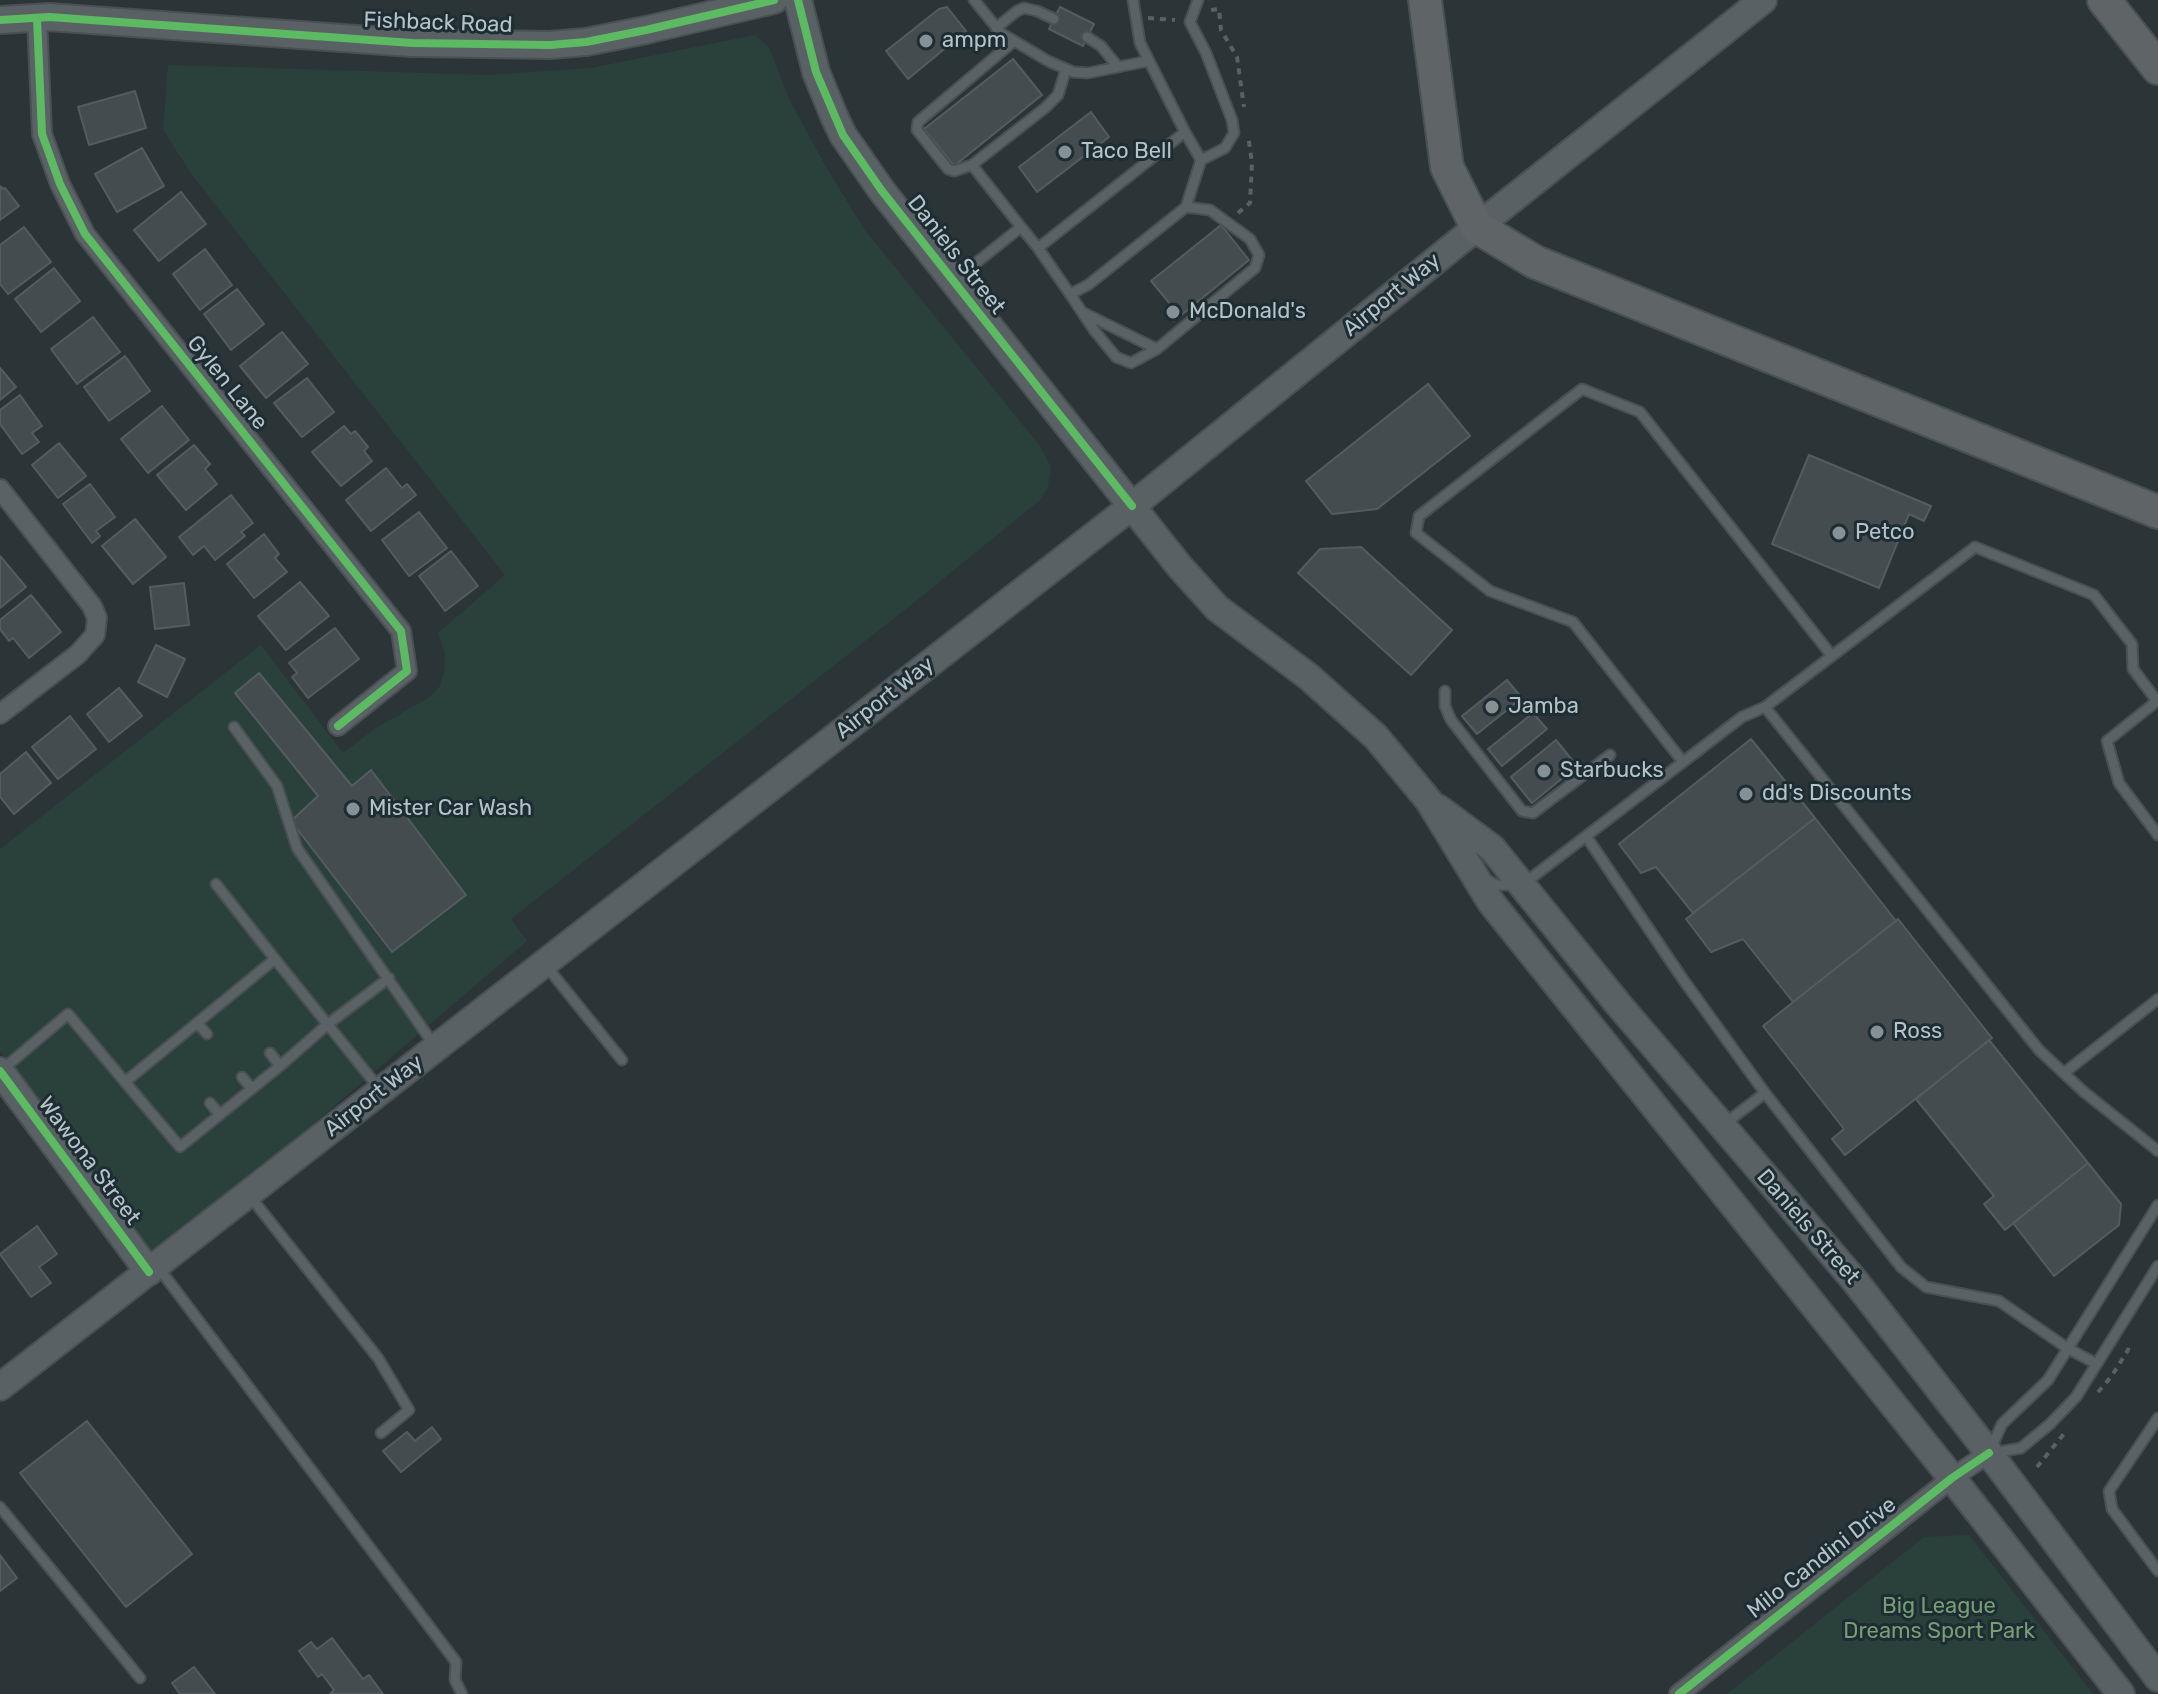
<!DOCTYPE html>
<html>
<head>
<meta charset="utf-8">
<style>
  body { margin:0 }
  canvas { display:block; background:#2b3437 }
</style>
</head>
<body>
<canvas width="2158" height="1694"></canvas>
<script>
const ctx = document.querySelector('canvas').getContext('2d');
ctx.lineJoin = 'round';
function paint(path, color) { ctx.fillStyle = color; ctx.fill(path, 'evenodd'); }
const poly = rows => new Path2D(rows.map(r => 'M' + r).join(''));
function strokePath(path, color, width, dash) { ctx.strokeStyle = color; ctx.lineWidth = width; ctx.lineCap = dash ? 'butt' : 'round'; ctx.setLineDash(dash || []); ctx.stroke(path); }
function drawText(font, color, halo, rows, align = 'center') {
  ctx.font = font + ' Rubik,sans-serif'; ctx.lineWidth = 6; ctx.setLineDash([]); ctx.textBaseline = 'middle'; ctx.strokeStyle = halo; ctx.fillStyle = color; for (const [text, x, y, turn = 0] of rows) {
    ctx.save(); ctx.translate(x, y); ctx.rotate((+turn || 0) * Math.PI / 180); ctx.textAlign = isNaN(turn) ? turn : align; if (halo) ctx.strokeText(text, 0, 0); ctx.fillText(text, 0, 0); ctx.restore();
  }
}
const green = poly([
  [755,35,769,47,789,99,826,167,864,229,1040,446,1051,467,1048,486,1040,500,911,605,511,919,527,941,283,1150,168,1241,150,1250,0,1051,0,849,261,645,343,753,376,728,430,697,440,686,444,672,445,653,438,633,505,575,193,176,163,130,168,65,489,75,591,68],
  [1969,1535,2093,1694,1727,1694,1924,1537]
]);
const building = poly([
  [947,7,966,31,908,79,886,51,939,9,947,7],
  [1060,7,1094,24,1083,46,1049,29,1060,7],
  [1013,59,1042,95,954,166,924,129,1013,59],
  [135,91,146,128,89,145,78,107,135,91],
  [1091,112,1109,137,1037,192,1019,167,1091,112],
  [142,148,164,186,117,212,95,174,142,148],
  [0,186,3,189,5,188,19,206,0,220,0,186],
  [181,192,206,224,159,261,134,230,181,192],
  [1221,225,1249,260,1174,321,1165,310,1171,305,1151,281,1221,225],
  [24,227,51,262,8,294,0,284,0,245,24,227],
  [205,249,232,285,200,310,173,274,205,249],
  [54,268,80,301,41,332,15,299,54,268],
  [237,289,264,324,231,350,204,314,237,289],
  [93,317,120,352,77,384,51,349,93,317],
  [282,332,308,364,266,398,240,366,282,332],
  [125,356,150,391,109,421,84,387,125,356],
  [0,368,16,387,0,400,0,368],
  [307,378,334,412,302,437,274,403,307,378],
  [1428,384,1470,436,1377,509,1332,514,1306,481,1428,384],
  [20,395,42,426,32,433,39,442,22,454,0,424,0,410,20,395],
  [162,406,189,440,148,473,121,439,162,406],
  [344,426,351,434,355,431,368,447,364,451,372,461,341,486,312,452,344,426],
  [59,443,86,476,58,498,32,465,59,443],
  [194,445,210,464,205,469,217,484,186,510,157,475,194,445],
  [1809,455,1931,506,1924,521,1909,514,1879,588,1772,544,1809,455],
  [386,468,402,488,407,484,416,495,371,531,346,500,386,468],
  [90,484,115,517,96,531,100,536,92,543,63,504,90,484],
  [231,495,253,523,241,532,245,536,215,560,204,546,193,555,179,537,231,495],
  [419,512,447,548,409,576,382,540,419,512],
  [135,519,166,557,133,584,102,546,135,519],
  [264,534,279,554,275,558,287,572,254,598,227,564,264,534],
  [1361,547,1452,630,1411,675,1298,573,1320,549,1361,547],
  [451,551,478,586,445,611,419,576,451,551],
  [0,556,26,587,0,608,0,556],
  [300,582,329,616,286,650,258,616,300,582],
  [184,583,189,625,155,629,150,587,184,583],
  [31,595,61,632,29,658,13,638,9,641,0,629,0,620,31,595],
  [335,628,359,659,308,698,292,677,297,673,289,663,335,628],
  [156,645,185,659,167,697,138,682,156,645],
  [259,673,352,786,371,770,466,895,392,952,291,821,318,796,235,693,259,673],
  [1507,680,1522,698,1477,734,1462,716,1507,680],
  [119,688,142,716,109,742,87,714,119,688],
  [1533,713,1547,729,1502,766,1488,749,1533,713],
  [70,716,96,749,58,779,32,747,70,716],
  [1751,739,1815,818,1693,913,1656,867,1641,873,1619,844,1751,739],
  [1556,740,1577,766,1532,803,1511,777,1556,740],
  [26,752,51,783,14,814,0,797,0,774,26,752],
  [1815,818,1896,921,1793,1002,1743,939,1711,952,1686,919,1815,818],
  [1898,919,1992,1038,1845,1155,1832,1139,1844,1129,1763,1026,1898,919],
  [1989,1040,2088,1163,2005,1230,1984,1204,1994,1196,1916,1099,1989,1040],
  [2088,1163,2121,1204,2119,1225,2054,1276,2013,1223,2088,1163],
  [37,1226,57,1254,39,1267,51,1283,31,1297,0,1254,37,1226],
  [87,1421,192,1554,126,1607,20,1473,87,1421],
  [432,1427,441,1439,401,1472,383,1451,407,1432,415,1441,432,1427],
  [0,1555,17,1578,0,1591,0,1555],
  [332,1638,363,1679,369,1675,383,1694,330,1694,334,1690,322,1674,318,1677,299,1651,311,1642,317,1649,332,1638],
  [194,1667,215,1694,180,1694,172,1683,194,1667]
]);
const path = poly([
  [1211,10,1219,9,1221,30,1237,57,1244,107],
  [1148,18,1175,20],
  [1238,213,1250,203,1252,163,1248,135],
  [2098,1392,2111,1377,2128,1350,2129,1343],
  [2037,1467,2067,1430]
]);
const lane = poly([
  [974,0,1001,33,1048,61,1073,72,1088,73,1148,61],
  [1133,0,1140,43,1185,132],
  [1198,0,1190,22,1206,53,1232,120,1234,133,1225,148,1201,160,1185,132,1038,248,1070,294,1088,285,1186,207,1201,160],
  [996,28,1017,11,1024,8,1037,11,1054,19],
  [1087,37,1101,46,1118,67],
  [1014,41,918,122,917,130,948,169,954,171,972,165,1021,227],
  [972,165,1045,108,1058,95,1066,69],
  [956,279,1021,227,1038,248],
  [1070,294,1094,330,1116,357,1131,363,1157,349,1255,268,1259,255,1250,239,1210,210,1186,207],
  [1082,312,1157,349],
  [1445,691,1445,706,1451,720,1522,811,1533,813,1610,755],
  [1765,707,2039,1050,2084,1092,2158,1151],
  [234,727,277,786,297,848,434,1045],
  [1683,762,1573,622,1490,591,1416,533,1419,516,1582,389,1640,412,1832,656],
  [1586,836,1682,978,1765,1093,1901,1267,1926,1287,1999,1301,2067,1348,2095,1363],
  [1486,879,1496,885,1522,885,1742,717,1765,707,1975,547,2094,595,2132,644,2133,669,2157,701,2107,741,2119,783,2158,835],
  [216,884,275,959],
  [547,967,622,1060],
  [197,1023,207,1034],
  [270,1053,280,1066],
  [3,1069,68,1014,125,1082,275,959,378,1087],
  [2064,1073,2158,999],
  [242,1077,252,1089],
  [125,1082,180,1147,280,1066,328,1024,389,978],
  [210,1103,220,1115],
  [1723,1125,1765,1093],
  [249,1195,378,1358,409,1410,381,1433],
  [158,1267,456,1662,455,1680,462,1694],
  [2158,1418,2109,1491,2112,1509,2158,1571],
  [1991,1448,2002,1424,2048,1380,2158,1205],
  [1993,1453,2021,1448,2050,1424,2076,1397,2158,1266],
  [0,1507,140,1678]
]);
const street = poly([
  [37,18,42,134,60,184,85,234,401,631,407,671,338,726],
  [0,489,92,606,97,618,95,635,78,654,0,714],
  [1679,1694,1952,1478,1989,1453]
]);
const secondary = poly([
  [798,0,816,72,834,116,843,135,882,191,1180,567,1217,608,1309,677,1376,737,1429,801,1490,901,1952,1478,2121,1694],
  [0,20,49,17,412,43,550,45,586,42,646,30,774,0],
  [1438,808,1492,848,1618,1004,1855,1281,1989,1453,2158,1678],
  [0,1071,149,1272],
  [0,1387,1132,506,1477,227,1763,0]
]);
const highway = poly([
  [1425,0,1447,167,1477,227,1535,262,2158,512],
  [2104,0,2158,68]
]);
const cycleway = poly([
  [798,0,816,72,843,135,882,191,1132,506],
  [37,18,42,134,60,184,85,234,401,631,407,671,338,726],
  [0,20,49,17,412,43,550,45,586,42,646,30,774,0],
  [0,1071,149,1272],
  [1679,1694,1952,1478,1989,1453]
]);
const markers = [
  [926,41,8,"#859196"],
  [1065,152,8,"#859196"],
  [1173,312,8,"#859196"],
  [1839,533,8,"#859196"],
  [1492,707,8,"#859196"],
  [1544,771,8,"#859196"],
  [1746,794,8,"#859196"],
  [353,809,8,"#859196"],
  [1877,1032,8,"#859196"]
];
const streetNames = [
  ["Fishback Road",438,23,2],
  ["Daniels Street",956,255,52],
  ["Airport Way",1392,295,-39],
  ["Gylen Lane",227,383,51],
  ["Airport Way",885,698,-38],
  ["Airport Way",374,1096,-38],
  ["Wawona Street",89,1161,53],
  ["Daniels Street",1808,1227,49],
  ["Milo Candini Drive",1822,1558,-38]
];
const poiNames = [
  ["ampm",942,41],
  ["Taco Bell",1081,152],
  ["McDonald's",1189,312],
  ["Petco",1855,533],
  ["Jamba",1508,707],
  ["Starbucks",1560,771],
  ["dd's Discounts",1762,794],
  ["Mister Car Wash",369,809],
  ["Ross",1893,1032]
];
const parkNames = [
  ["Big League",1939,1607],
  ["Dreams Sport Park",1939,1632]
];
paint(green, '#2a413b');
paint(building, '#444c4f');
strokePath(building, '#535c5f', 2);
strokePath(lane, '#495052', 13);
strokePath(street, '#495052', 22);
strokePath(secondary, '#495052', 30);
strokePath(highway, '#485053', 36);
strokePath(path, '#596163', 4, [6, 6]);
strokePath(lane, '#5b6266', 9);
strokePath(street, '#5b6266', 18);
strokePath(secondary, '#596164', 26);
strokePath(highway, '#5f6566', 32);
strokePath(cycleway, '#5cba63', 8);
for (const [x, y, r, color] of markers) { const dot = new Path2D(); dot.arc(x, y, r, 0, 2 * Math.PI); ctx.fillStyle = color; ctx.fill(dot); strokePath(dot, '#1e2d33', 3); }
drawText('22px', '#b5c3c9', '#1e2d33', streetNames);
drawText('22px', '#b5c3c9', '#1e2d33', poiNames, 'left');
drawText('22px', '#779e73', '#1e2d33', parkNames);
</script>
</body>
</html>
